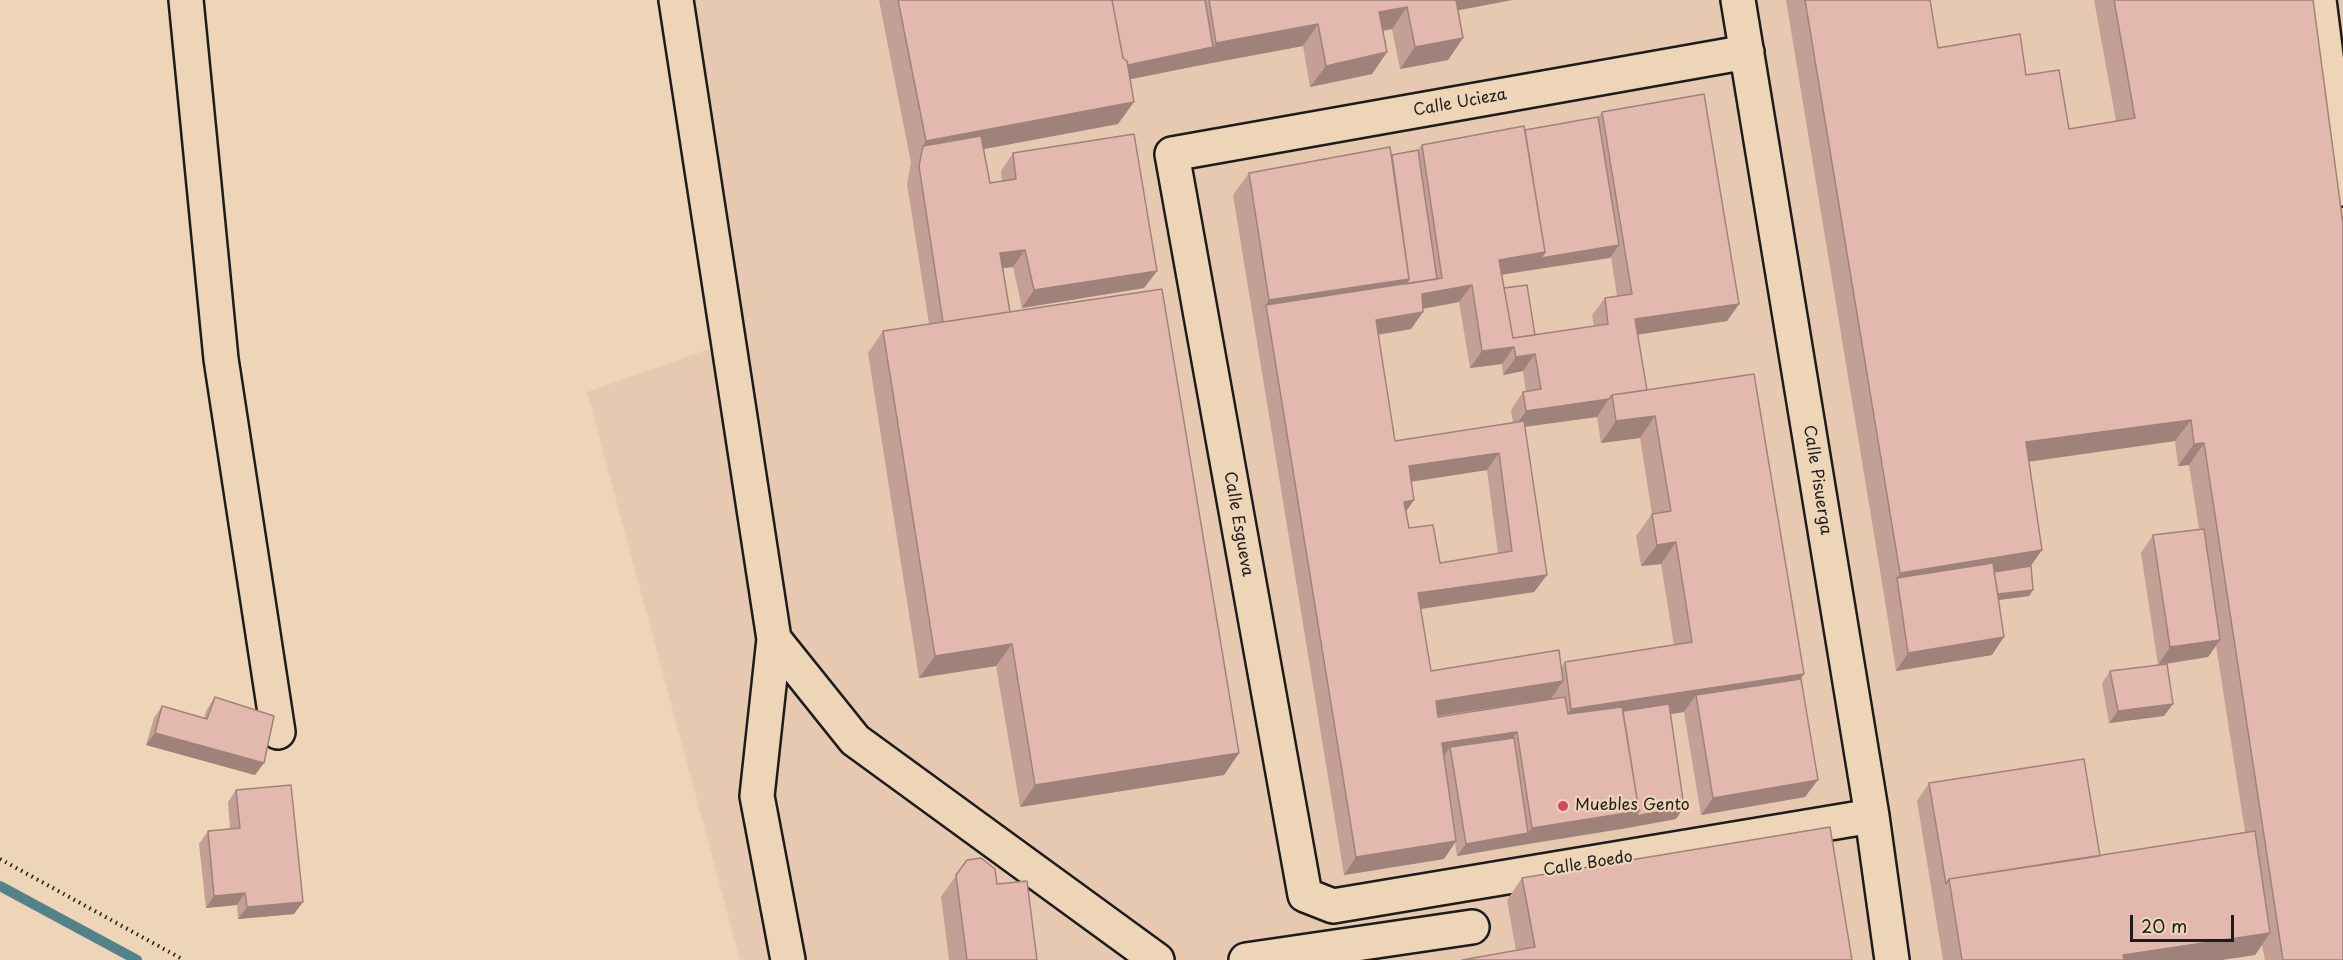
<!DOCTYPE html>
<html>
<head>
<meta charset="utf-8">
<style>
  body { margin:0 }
  #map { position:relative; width:2343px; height:960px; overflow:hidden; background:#efd5b7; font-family:"Playpen Sans",sans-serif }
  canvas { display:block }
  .scale { position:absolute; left:2130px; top:915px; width:104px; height:27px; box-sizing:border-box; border:3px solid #1c1c1c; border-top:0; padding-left:8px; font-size:18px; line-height:21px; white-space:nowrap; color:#1c1c1c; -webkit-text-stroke:4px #efd5b7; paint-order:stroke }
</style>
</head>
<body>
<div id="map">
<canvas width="2343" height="960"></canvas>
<div class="scale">20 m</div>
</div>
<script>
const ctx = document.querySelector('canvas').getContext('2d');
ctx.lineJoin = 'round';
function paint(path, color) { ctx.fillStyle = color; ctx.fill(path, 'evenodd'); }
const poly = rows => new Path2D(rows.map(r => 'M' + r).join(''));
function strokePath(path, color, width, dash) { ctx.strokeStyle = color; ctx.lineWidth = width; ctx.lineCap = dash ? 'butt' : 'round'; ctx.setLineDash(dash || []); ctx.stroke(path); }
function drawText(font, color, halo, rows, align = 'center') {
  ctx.font = font + ' "Playpen Sans",sans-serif'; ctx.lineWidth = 4.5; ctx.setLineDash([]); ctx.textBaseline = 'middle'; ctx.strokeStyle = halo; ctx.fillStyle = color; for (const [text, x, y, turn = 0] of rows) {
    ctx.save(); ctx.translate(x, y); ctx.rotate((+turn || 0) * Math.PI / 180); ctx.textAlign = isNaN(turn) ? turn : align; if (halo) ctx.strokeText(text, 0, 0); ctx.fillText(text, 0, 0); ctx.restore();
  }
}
const built = poly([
  [672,0,2343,0,2343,960,740,960,587,392,715,347]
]);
const stream = poly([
  [0,886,137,960]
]);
const path = poly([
  [0,859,184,960]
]);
const minor = poly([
  [186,0,221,359,278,732],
  [676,0,774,639,855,740,1157,960],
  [1738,0,1872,816,1892,960],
  [2319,0,2343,189],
  [1747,52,1172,154,1305,895,1333,906,1872,816],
  [774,639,757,796,788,960],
  [1246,960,1472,927]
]);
const wall = poly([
  [879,0,1512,0,1458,10,1463,38,1448,60,1400,69,1392,29,1383,31,1387,52,1372,74,1310,87,1303,46,1201,65,1130,79,1118,124,983,149,990,183,1002,181,1001,171,1013,153,1157,271,1144,288,1022,308,1013,267,1003,268,1010,312,1239,753,1224,775,1020,807,996,666,919,678,868,353,883,331,929,324,907,184,911,163],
  [1786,0,1930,0,1938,48,2026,75,2069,129,2116,121,2094,0,2313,0,2343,960,2265,960,2262,945,2255,955,2221,960,1943,960,1917,801,1929,783,2100,856,2245,832,2216,645,2208,657,2158,665,2141,553,2153,535,2199,529,2189,465,2178,466,2175,441,2029,462,2042,550,2031,566,2033,590,2029,596,1998,600,1992,655,1896,671,1884,595],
  [1602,112,1739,304,1727,321,1638,334,1647,390,1804,674,1801,679,1805,797,1701,815,1684,712,1671,714,1676,819,1627,828,1457,856,1455,842,1444,859,1344,875,1233,195,1249,173,1392,155,1418,150,1422,145,1525,130,1598,117],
  [1611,257,1617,296,1605,298,1592,315,1594,326,1535,335,1504,288,1501,275],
  [1459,302,1470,368,1502,364,1503,375,1523,371,1526,392,1523,392,1511,410,1513,423,1395,441,1378,335,1411,329,1423,312,1423,309],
  [1597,417,1601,443,1640,438,1652,514,1636,536,1641,566,1661,564,1674,645,1565,662,1561,667,1431,671,1421,609,1534,592,1547,575,1525,427],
  [1487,470,1498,554,1440,563,1409,528,1406,511,1414,500,1411,481],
  [1551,698,1438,717,1438,716],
  [2110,671,2164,716,2109,723,2102,683],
  [215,697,255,775,146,745,154,718,162,706,204,718,207,709],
  [236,790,294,914,238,919,237,905,206,908,199,844,208,831,230,829,228,802],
  [967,860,997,884,1037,960,949,960,941,897],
  [1522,878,1852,960,1516,951,1507,900]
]);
const shadedWall = poly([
  [1448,0,1512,0,1439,14],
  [1407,7,1392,29,1364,34,1379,12],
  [1318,24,1303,46,1201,65,1112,83,1124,66,1213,47,1216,43],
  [1463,38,1448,60,1400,69,1415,47],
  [1387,52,1372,74,1310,87,1326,66],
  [1134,102,1118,124,920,161,923,146,926,141],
  [1619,245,1610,258,1486,277,1499,260,1545,252],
  [1025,250,1013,267,988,270,1000,253],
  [1157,271,1144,288,1022,308,1034,290],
  [1409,279,1472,285,1459,302,1409,311,1266,305,1254,322,1269,300],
  [1739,304,1727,321,1623,337,1635,319],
  [1423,312,1411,329,1364,337,1376,320],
  [1514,347,1502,364,1470,368,1482,351],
  [1535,354,1523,371,1503,375,1516,357],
  [1609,399,1597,417,1514,428,1526,411],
  [1655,416,1640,438,1601,443,1616,421],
  [2191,420,2175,441,2010,464,2026,442],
  [2204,443,2189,465,2178,466,2194,444],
  [1499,453,1487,470,1397,484,1409,466],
  [1414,500,1402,517,1404,502],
  [1676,542,1661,564,1641,566,1657,545],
  [2042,550,2026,572,1897,578,1900,573],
  [1547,575,1534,592,1406,611,1418,593],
  [2033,590,2029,596,1984,602,1988,596],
  [2004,637,1992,655,1896,671,1908,653],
  [2220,640,2208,657,2158,665,2170,647],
  [1012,644,996,666,919,678,935,656],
  [1804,674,1788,696,1696,695,1684,712,1556,731,1571,709],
  [1563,681,1551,699,1423,718,1436,701],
  [2173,704,2164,716,2109,723,2118,711],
  [1517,732,1505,750,1450,747,1442,759,1442,743],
  [155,733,264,763,255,775,146,745],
  [1239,753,1224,775,1020,807,1035,785],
  [1818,780,1805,797,1701,815,1713,798],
  [1684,807,1676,819,1627,828,1520,845,1532,828,1639,811],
  [1528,833,1520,845,1457,856,1466,844],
  [1456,841,1444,859,1344,875,1356,857],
  [245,893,237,905,206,908,214,896],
  [303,902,294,914,238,919,247,907],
  [2270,933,2255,955,2221,960,2120,960,2123,955]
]);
const building = poly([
  [898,0,1112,0,1123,58,1127,61,1134,102,926,141,898,0],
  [1112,0,1205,0,1213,47,1128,65,1127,61,1123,58,1112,0],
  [1209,0,1456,0,1463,38,1415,47,1407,7,1379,12,1387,52,1326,66,1318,24,1216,43,1209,0],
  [1805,0,1930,0,1938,48,2020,34,2026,75,2059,70,2069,129,2135,118,2114,0,2313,0,2343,224,2343,960,2283,960,2204,443,2194,444,2191,420,2026,442,2042,550,1900,573,1805,0],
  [1704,94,1739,304,1635,319,1647,390,1612,395,1609,399,1526,411,1523,392,1541,389,1535,354,1516,357,1514,347,1482,351,1472,285,1422,294,1423,312,1376,320,1395,441,1524,421,1547,575,1418,593,1431,671,1559,650,1563,681,1436,701,1438,717,1565,697,1568,714,1622,707,1639,811,1532,828,1517,732,1442,743,1456,841,1356,857,1266,305,1442,278,1422,145,1524,126,1545,252,1499,260,1513,338,1608,324,1605,298,1632,294,1602,112,1704,94],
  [1499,453,1512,551,1440,563,1433,525,1409,528,1404,502,1414,500,1409,466,1499,453],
  [1598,117,1619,245,1541,258,1545,252,1525,130,1598,117],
  [1134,134,1157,271,1034,290,1025,250,1000,253,1010,312,943,322,919,166,923,146,981,136,990,183,1016,179,1013,153,1134,134],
  [1390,147,1409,279,1269,300,1249,173,1390,147],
  [1418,150,1437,279,1406,284,1409,279,1392,155,1418,150],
  [1527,285,1535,335,1513,338,1504,288,1527,285],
  [1162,289,1239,753,1035,785,1012,644,935,656,883,331,1162,289],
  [1754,374,1804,674,1571,709,1565,662,1692,642,1676,542,1657,545,1652,514,1671,511,1655,416,1616,421,1612,395,1754,374],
  [2204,529,2220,640,2170,647,2153,535,2204,529],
  [1993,563,2004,637,1908,653,1897,578,1993,563],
  [2031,566,2033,590,1998,594,1994,572,2031,566],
  [2167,664,2173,704,2118,711,2110,671,2167,664],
  [1801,679,1818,780,1713,798,1696,695,1801,679],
  [215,697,274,716,264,763,155,733,162,706,207,719,215,697],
  [1669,704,1684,807,1636,816,1639,811,1623,711,1669,704],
  [1514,738,1528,833,1466,844,1450,747,1514,738],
  [2084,759,2100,856,1949,879,1946,884,1929,783,2084,759],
  [291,785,303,902,247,907,245,893,214,896,208,831,240,828,236,790,291,785],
  [1830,827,1852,960,1462,960,1535,947,1522,878,1830,827],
  [2255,831,2270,933,2123,955,2124,960,1962,960,1949,879,2255,831],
  [981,858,995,869,997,884,1027,881,1037,960,967,960,956,875,967,860,981,858]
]);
const markers = [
  [1563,806,6,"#d1495b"]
];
const streetNames = [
  ["Calle Ucieza",1460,103,-10],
  ["Calle Pisuerga",1817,480,81],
  ["Calle Esgueva",1238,524,80],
  ["Calle Boedo",1588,864,-9]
];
const poiNames = [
  ["Muebles Gento",1575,806]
];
paint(built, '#e7c9b2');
strokePath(stream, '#53838a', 10);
strokePath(minor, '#1c1c1c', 38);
strokePath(path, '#1c1c1c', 4, [1.5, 4.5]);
strokePath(minor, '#efd5b7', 33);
paint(wall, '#c39f96');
paint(shadedWall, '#9f827a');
paint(building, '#e3b9af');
strokePath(building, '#9f827a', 1.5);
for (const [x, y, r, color] of markers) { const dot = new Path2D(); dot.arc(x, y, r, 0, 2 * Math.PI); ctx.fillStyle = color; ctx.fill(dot); strokePath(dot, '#efd5b7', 2); }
drawText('16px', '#1c1c1c', '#efd5b7', streetNames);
drawText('16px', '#1c1c1c', '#efd5b7', poiNames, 'left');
</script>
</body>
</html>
